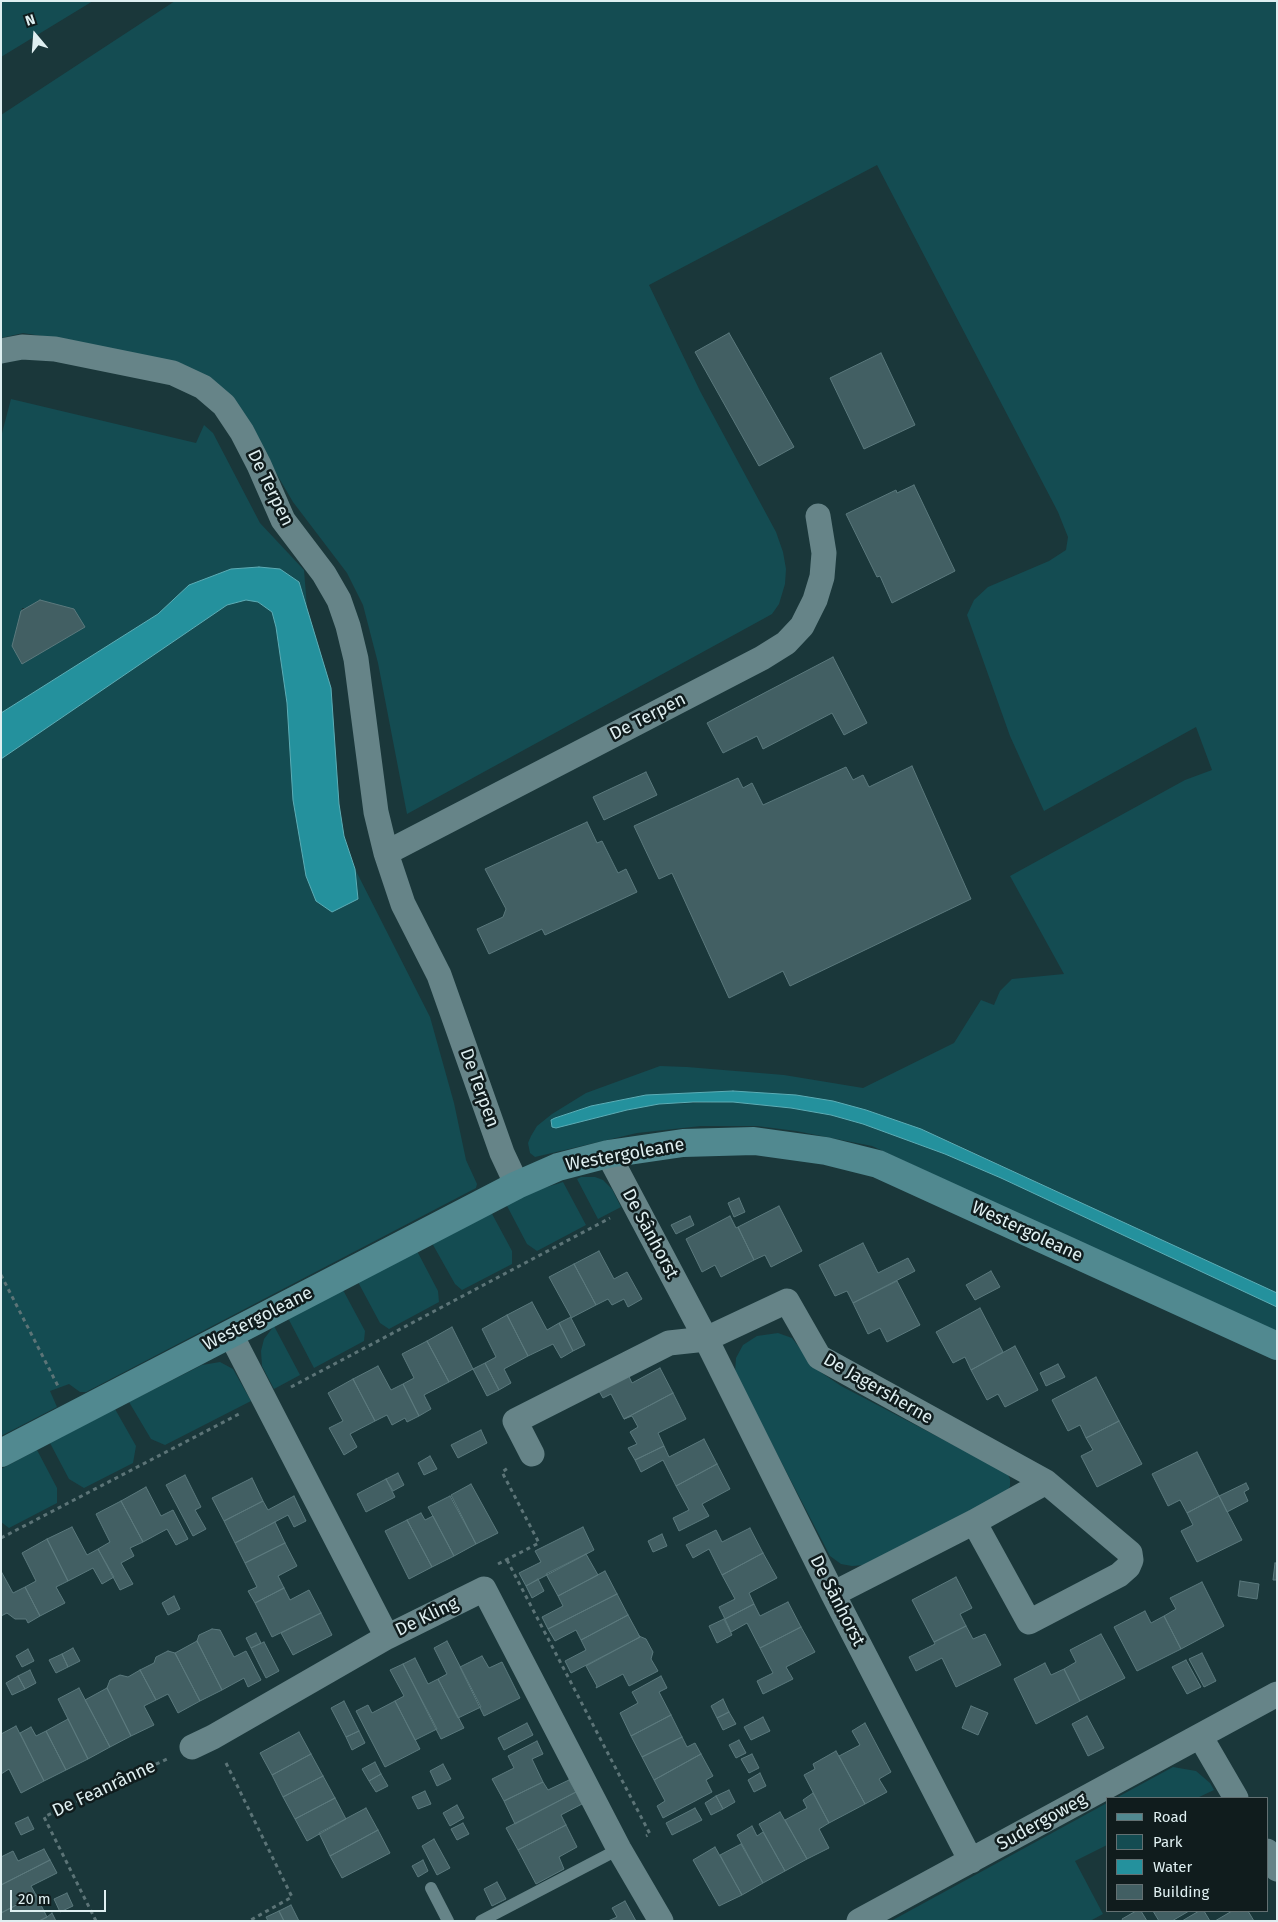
<!DOCTYPE html>
<html>
<head>
<meta charset="utf-8">
<style>
  body { margin:0 }
  #map { position:relative; width:1278px; height:1922px; overflow:hidden; background:#1a373a; font-family:"Fira Sans",sans-serif }
  canvas { display:block }
  .frame { position:absolute; inset:0; border:2px solid #dfeff1; pointer-events:none }
  .legend { position:absolute; left:1106px; top:1797px; width:162px; height:115px; box-sizing:border-box; background:#101c1d; border:1px solid #637072; margin:0; padding:6px 9px; list-style:none; font-size:15px; color:#dfeff1 }
  .legend li { display:flex; align-items:center; gap:10px; height:25px }
  .legend b { width:25px; border:1px solid #637072 }
  .north { position:absolute; left:10px; top:10px; width:50px; height:50px; -webkit-text-stroke:4px #101c1d; paint-order:stroke; rotate:342deg; font-size:14px; font-weight:700; line-height:20px; text-align:center; color:#dfeff1 }
  .north::after { content:''; display:block; margin:auto; width:18px; height:22px; background:#dfeff1; clip-path:polygon(50% 0,100% 100%,50% 72%,0 100%) }
  .scale { position:absolute; left:10px; top:1890px; width:96px; height:22px; box-sizing:border-box; border:2px solid #dfeff1; border-top:0; padding-left:6px; font-size:15px; line-height:18px; white-space:nowrap; color:#dfeff1; -webkit-text-stroke:4px #101c1d; paint-order:stroke }
</style>
</head>
<body>
<div id="map">
<canvas width="1278" height="1922"></canvas>
<div class="frame"></div>
<ul class="legend">
<li><b style="height:6px;background:#518990"></b>Road</li>
<li><b style="height:14px;background:#144c52"></b>Park</li>
<li><b style="height:14px;background:#24919d"></b>Water</li>
<li><b style="height:14px;background:#425f63"></b>Building</li>
</ul>
<div class="north">N</div>
<div class="scale">20 m</div>
</div>
<script>
const ctx = document.querySelector('canvas').getContext('2d');
ctx.lineJoin = 'round';
function paint(path, color) { ctx.fillStyle = color; ctx.fill(path, 'evenodd'); }
const poly = rows => new Path2D(rows.map(r => 'M' + r).join(''));
function strokePath(path, color, width, dash) { ctx.strokeStyle = color; ctx.lineWidth = width; ctx.lineCap = dash ? 'butt' : 'round'; ctx.setLineDash(dash || []); ctx.stroke(path); }
function drawText(font, color, halo, rows, align = 'center') {
  ctx.font = font + ' "Fira Sans",sans-serif'; ctx.lineWidth = 5; ctx.setLineDash([]); ctx.textBaseline = 'middle'; ctx.strokeStyle = halo; ctx.fillStyle = color; for (const [text, x, y, turn = 0] of rows) {
    ctx.save(); ctx.translate(x, y); ctx.rotate((+turn || 0) * Math.PI / 180); ctx.textAlign = isNaN(turn) ? turn : align; if (halo) ctx.strokeText(text, 0, 0); ctx.fillText(text, 0, 0); ctx.restore();
  }
}
const green = poly([
  [1,1,93,1,1,57],
  [175,1,1277,1,1277,1293,953,1143,921,1129,866,1110,796,1095,733,1091,646,1095,591,1106,555,1118,556,1128,593,1117,659,1104,733,1102,791,1108,831,1115,863,1124,945,1154,1001,1178,1277,1307,1277,1334,872,1146,796,1131,757,1126,701,1126,637,1133,535,1157,530,1153,528,1143,531,1136,537,1126,552,1114,586,1093,660,1066,687,1067,784,1075,863,1088,954,1043,981,1000,994,1005,1000,991,1012,979,1064,974,1010,876,1185,780,1212,770,1196,727,1044,811,1010,736,967,615,974,600,988,587,1049,561,1066,550,1068,537,1058,512,877,165,649,285,700,391,776,532,783,552,786,569,785,584,779,604,772,614,763,619,407,814,378,663,363,605,347,573,293,502,238,408,48,337,23,333,1,338,1,115],
  [11,399,196,443,204,425,213,433,260,523,304,570,307,607,299,582,280,569,259,567,231,569,189,585,158,614,1,713,1,437],
  [22,608,23,608,73,619,19,647],
  [246,600,258,602,272,612,276,627,287,703,300,841,306,876,358,898,355,869,430,1017,454,1103,466,1160,477,1184,476,1188,86,1392,80,1392,69,1384,50,1391,57,1407,1,1436,1,759,217,612,227,605],
  [581,1177,595,1177,603,1180,612,1189,621,1207,598,1219,577,1179],
  [563,1182,586,1225,537,1251,527,1244,506,1204,528,1193],
  [491,1212,512,1251,512,1264,462,1290,455,1284,432,1243],
  [417,1251,438,1291,439,1302,389,1329,380,1323,358,1282],
  [343,1290,365,1331,364,1341,314,1368,288,1318],
  [274,1326,300,1375,274,1389,262,1366,261,1351,264,1339],
  [778,1333,792,1338,816,1369,841,1386,1007,1473,1010,1479,1010,1486,1007,1492,864,1565,852,1566,841,1564,830,1556,735,1373,736,1358,743,1345,757,1336],
  [220,1362,233,1369,251,1401,165,1445,151,1439,129,1402,202,1365],
  [115,1409,136,1446,133,1463,84,1488,69,1479,50,1443],
  [37,1450,57,1488,57,1503,9,1528,1,1522,1,1469],
  [1173,1767,1196,1771,1210,1783,1214,1790,1197,1798,1116,1798],
  [1107,1803,1107,1845,1075,1861,1103,1914,1090,1921,891,1921]
]);
const water = poly([
  [259,567,280,569,299,582,331,688,339,804,344,836,355,869,358,899,332,912,316,901,306,876,293,800,287,703,276,627,272,612,258,602,246,600,227,605,1,759,1,713,158,614,189,585,231,569,259,567],
  [733,1091,796,1095,833,1101,866,1110,921,1129,1277,1293,1277,1307,1001,1178,945,1154,863,1124,831,1115,791,1108,733,1102,693,1102,659,1104,627,1110,556,1128,552,1127,551,1120,555,1118,591,1106,646,1095,733,1091]
]);
const building = poly([
  [729,333,794,447,759,466,695,352,729,333],
  [881,353,915,425,864,449,830,378,881,353],
  [914,485,955,571,892,603,880,576,877,577,846,514,896,490,897,493,914,485],
  [40,600,74,609,85,627,22,664,12,646,21,611,40,600],
  [833,657,867,723,844,735,832,713,763,749,757,736,723,753,707,723,833,657],
  [912,766,971,899,790,986,783,971,729,998,672,873,659,879,634,826,738,778,743,788,752,783,763,805,846,767,853,780,863,775,869,787,912,766],
  [646,772,657,795,604,820,593,797,646,772],
  [587,822,597,843,602,841,618,873,626,869,637,892,545,935,542,929,489,954,477,929,503,917,506,909,485,869,587,822],
  [739,1198,745,1212,734,1217,728,1203,739,1198],
  [779,1206,802,1251,771,1267,765,1255,754,1260,738,1227,779,1206],
  [690,1216,694,1225,676,1234,671,1225,690,1216],
  [730,1216,736,1228,738,1227,754,1260,721,1277,715,1265,702,1272,686,1239,730,1216],
  [863,1243,878,1273,908,1258,915,1271,853,1303,847,1291,835,1296,819,1265,863,1243],
  [599,1251,614,1279,627,1272,642,1299,628,1307,624,1299,612,1305,608,1299,596,1305,574,1264,599,1251],
  [574,1264,596,1305,571,1318,585,1345,573,1351,559,1323,571,1317,549,1277,574,1264],
  [991,1271,1000,1287,975,1300,966,1285,991,1271],
  [897,1281,920,1325,887,1342,880,1328,868,1334,853,1303,897,1281],
  [532,1302,547,1330,559,1323,573,1351,561,1358,553,1344,528,1356,507,1315,532,1302],
  [980,1308,1003,1352,971,1370,965,1357,953,1363,936,1332,980,1308],
  [507,1315,528,1356,504,1369,511,1383,499,1390,485,1363,496,1357,482,1329,507,1315],
  [452,1327,473,1369,485,1363,499,1390,487,1396,473,1369,449,1382,427,1341,452,1327],
  [427,1341,449,1382,424,1395,431,1409,419,1416,403,1384,414,1378,402,1354,427,1341],
  [1015,1346,1038,1390,1005,1407,998,1394,987,1400,971,1370,1015,1346],
  [1058,1364,1065,1377,1046,1386,1040,1373,1058,1364],
  [378,1366,391,1390,403,1384,419,1416,407,1422,405,1418,392,1425,387,1415,375,1421,353,1379,378,1366],
  [660,1368,673,1393,624,1419,611,1394,603,1398,596,1386,626,1370,632,1383,660,1368],
  [1096,1377,1119,1421,1086,1438,1080,1425,1068,1431,1052,1400,1096,1377],
  [353,1379,375,1421,350,1434,357,1447,344,1455,329,1428,343,1421,328,1393,353,1379],
  [673,1393,686,1419,658,1433,664,1446,635,1460,628,1448,637,1444,630,1432,638,1427,632,1416,624,1419,673,1393],
  [1119,1421,1142,1464,1097,1487,1081,1456,1093,1450,1086,1438,1119,1421],
  [481,1430,487,1443,458,1458,451,1445,481,1430],
  [704,1439,717,1464,676,1486,663,1460,641,1472,635,1460,664,1446,669,1457,704,1439],
  [1197,1452,1219,1496,1187,1513,1180,1500,1168,1506,1152,1474,1197,1452],
  [430,1456,437,1469,424,1475,418,1463,430,1456],
  [717,1464,730,1489,702,1504,709,1516,679,1531,673,1518,689,1510,676,1486,717,1464],
  [398,1473,404,1485,393,1491,386,1479,398,1473],
  [185,1475,201,1507,195,1510,206,1529,193,1536,166,1485,185,1475],
  [252,1478,263,1501,224,1521,212,1498,252,1478],
  [386,1479,395,1497,366,1512,357,1494,386,1479],
  [1246,1483,1249,1489,1244,1492,1248,1501,1227,1512,1219,1496,1246,1483],
  [471,1484,498,1533,476,1544,451,1495,471,1484],
  [146,1487,161,1516,173,1510,188,1539,176,1545,167,1529,143,1542,121,1501,146,1487],
  [294,1496,306,1521,294,1527,288,1515,235,1543,224,1521,263,1501,268,1510,294,1496],
  [450,1496,476,1544,454,1556,428,1507,450,1496],
  [1219,1496,1242,1540,1197,1562,1181,1531,1193,1525,1187,1513,1219,1496],
  [121,1501,143,1542,130,1548,134,1556,121,1563,133,1584,120,1590,98,1549,110,1542,96,1514,121,1501],
  [421,1513,425,1520,433,1516,454,1556,432,1567,407,1520,421,1513],
  [407,1520,432,1567,409,1579,385,1531,407,1520],
  [275,1522,285,1543,245,1563,235,1543,275,1522],
  [72,1527,87,1555,98,1549,114,1577,102,1584,93,1568,68,1581,47,1539,72,1527],
  [583,1527,594,1550,526,1586,519,1573,541,1562,535,1551,583,1527],
  [750,1528,763,1553,722,1575,709,1549,693,1558,686,1545,716,1530,722,1542,750,1528],
  [662,1534,667,1546,653,1552,648,1541,662,1534],
  [47,1539,68,1581,56,1587,65,1603,40,1616,25,1587,36,1581,22,1553,47,1539],
  [285,1543,297,1566,278,1576,284,1588,255,1603,248,1591,257,1587,245,1563,285,1543],
  [763,1553,777,1578,749,1593,754,1604,725,1619,719,1607,735,1599,722,1575,763,1553],
  [586,1554,598,1575,558,1596,546,1574,586,1554],
  [1275,1563,1277,1563,1277,1580,1273,1580,1275,1563],
  [1,1571,13,1593,25,1587,40,1616,28,1623,26,1619,15,1619,7,1613,1,1616,1,1571],
  [605,1571,617,1594,548,1629,542,1617,563,1606,558,1596,605,1571],
  [956,1577,972,1608,960,1614,966,1626,934,1642,912,1600,956,1577],
  [538,1579,544,1591,532,1598,526,1586,538,1579],
  [1240,1581,1259,1584,1257,1599,1238,1596,1240,1581],
  [1202,1582,1224,1626,1181,1649,1164,1616,1176,1609,1170,1598,1202,1582],
  [284,1588,290,1600,309,1590,321,1613,272,1637,255,1603,284,1588],
  [617,1594,628,1615,581,1640,576,1630,555,1641,548,1629,617,1594],
  [174,1596,180,1609,168,1615,162,1603,174,1596],
  [788,1602,801,1627,760,1648,747,1623,731,1632,725,1619,754,1604,760,1616,788,1602],
  [1145,1611,1151,1623,1164,1616,1181,1649,1137,1671,1114,1627,1145,1611],
  [321,1613,332,1635,293,1655,281,1633,321,1613],
  [628,1615,640,1637,571,1673,565,1661,586,1650,581,1640,628,1615],
  [724,1619,732,1635,717,1643,709,1626,724,1619],
  [966,1626,973,1639,985,1634,1001,1665,956,1687,942,1658,916,1671,909,1657,935,1644,934,1642,966,1626],
  [801,1627,815,1652,786,1667,793,1679,763,1694,757,1681,773,1673,760,1648,801,1627],
  [212,1629,220,1630,234,1657,246,1651,261,1680,248,1687,244,1678,222,1690,197,1641,199,1635,212,1629],
  [256,1633,261,1643,251,1648,246,1638,256,1633],
  [1101,1634,1125,1678,1080,1701,1064,1669,1076,1662,1070,1650,1101,1634],
  [639,1636,646,1639,653,1652,651,1659,658,1671,629,1686,623,1674,596,1688,597,1686,586,1666,640,1637,639,1636],
  [197,1641,222,1690,200,1701,175,1653,197,1641],
  [447,1641,481,1707,458,1718,438,1679,447,1674,434,1648,447,1641],
  [264,1642,279,1671,266,1678,251,1648,264,1642],
  [73,1648,80,1661,68,1667,62,1654,73,1648],
  [28,1649,34,1661,22,1667,16,1656,28,1649],
  [168,1651,175,1653,200,1701,178,1713,168,1694,156,1700,140,1670,154,1663,156,1657,168,1651],
  [1202,1653,1216,1681,1204,1687,1189,1659,1202,1653],
  [62,1654,68,1667,56,1673,49,1660,62,1654],
  [482,1656,489,1668,502,1662,520,1698,484,1716,460,1667,482,1656],
  [415,1658,428,1684,438,1679,464,1728,441,1739,403,1664,415,1658],
  [1186,1660,1201,1687,1187,1694,1172,1667,1186,1660],
  [1045,1663,1051,1675,1064,1669,1080,1701,1036,1724,1014,1679,1045,1663],
  [403,1664,437,1729,415,1740,395,1701,404,1696,390,1670,403,1664],
  [30,1670,36,1683,25,1689,18,1676,30,1670],
  [140,1670,156,1700,144,1706,154,1725,131,1736,107,1688,110,1680,120,1675,128,1677,140,1670],
  [18,1676,25,1689,12,1695,6,1683,18,1676],
  [661,1676,667,1688,659,1692,671,1715,631,1736,620,1713,638,1703,632,1692,661,1676],
  [79,1688,110,1747,88,1759,58,1699,79,1688],
  [107,1688,131,1736,110,1747,85,1700,107,1688],
  [723,1699,729,1712,717,1718,711,1706,723,1699],
  [344,1701,359,1731,346,1737,331,1708,344,1701],
  [395,1701,420,1749,385,1767,356,1711,368,1705,372,1713,395,1701],
  [971,1706,988,1713,978,1735,962,1728,971,1706],
  [729,1712,736,1724,723,1730,717,1718,729,1712],
  [671,1715,682,1737,642,1757,631,1736,671,1715],
  [1087,1716,1104,1748,1088,1756,1072,1724,1087,1716],
  [763,1717,770,1731,751,1740,744,1727,763,1717],
  [68,1719,88,1759,66,1770,46,1731,68,1719],
  [527,1723,533,1735,504,1750,498,1738,527,1723],
  [865,1723,891,1772,879,1779,887,1792,865,1804,839,1756,860,1745,852,1731,865,1723],
  [16,1726,44,1781,21,1793,9,1769,1,1774,1,1734,16,1726],
  [31,1727,36,1736,46,1731,66,1770,44,1781,20,1733,31,1727],
  [359,1731,365,1743,352,1750,346,1737,359,1731],
  [299,1732,311,1754,272,1775,260,1753,299,1732],
  [682,1737,687,1747,695,1743,701,1754,654,1780,642,1757,682,1737],
  [739,1740,746,1753,736,1758,729,1745,739,1740],
  [537,1741,543,1754,532,1759,543,1782,504,1801,492,1779,514,1768,508,1756,537,1741],
  [836,1751,865,1804,829,1823,804,1775,815,1769,813,1764,836,1751],
  [311,1754,323,1776,283,1797,272,1775,311,1754],
  [701,1754,713,1776,706,1780,712,1792,663,1818,657,1806,665,1801,654,1780,701,1754],
  [752,1754,759,1768,749,1773,741,1759,752,1754],
  [375,1762,381,1774,369,1781,362,1769,375,1762],
  [443,1764,451,1779,437,1786,430,1771,443,1764],
  [760,1773,766,1786,754,1792,748,1780,760,1773],
  [381,1774,388,1786,376,1792,369,1781,381,1774],
  [323,1776,335,1798,295,1819,283,1797,323,1776],
  [569,1780,576,1792,515,1824,504,1801,543,1782,548,1790,569,1780],
  [729,1790,735,1802,723,1809,716,1796,729,1790],
  [425,1791,431,1804,418,1809,412,1797,425,1791],
  [576,1792,582,1804,561,1815,566,1825,518,1850,506,1828,576,1792],
  [813,1793,829,1823,819,1829,829,1848,807,1859,785,1820,807,1808,803,1800,813,1793],
  [716,1796,723,1809,711,1815,705,1803,716,1796],
  [335,1798,346,1819,307,1841,295,1819,335,1798],
  [457,1805,464,1818,450,1826,443,1813,457,1805],
  [366,1808,378,1830,330,1856,319,1833,366,1808],
  [695,1808,702,1820,672,1835,666,1823,695,1808],
  [780,1812,807,1859,785,1871,759,1824,780,1812],
  [28,1817,34,1829,21,1835,15,1823,28,1817],
  [463,1823,469,1834,457,1840,451,1829,463,1823],
  [566,1825,577,1847,559,1857,564,1869,536,1884,518,1850,566,1825],
  [752,1826,757,1836,763,1832,785,1871,763,1883,737,1835,752,1826],
  [378,1830,390,1853,342,1878,330,1856,378,1830],
  [434,1839,450,1868,437,1875,422,1846,434,1839],
  [741,1844,763,1883,742,1895,720,1855,741,1844],
  [715,1847,742,1895,719,1906,693,1860,715,1847],
  [44,1849,50,1860,1,1885,1,1857,13,1851,18,1861,44,1849],
  [50,1860,57,1873,31,1886,36,1895,1,1913,1,1885,50,1860],
  [423,1860,428,1871,418,1877,412,1866,423,1860],
  [497,1882,506,1899,492,1906,484,1889,497,1882],
  [67,1893,73,1906,60,1912,54,1899,67,1893],
  [36,1895,47,1917,39,1921,1,1921,1,1913,36,1895],
  [625,1901,636,1921,608,1921,617,1917,612,1908,625,1901],
  [291,1905,299,1921,284,1921,279,1911,291,1905],
  [279,1911,284,1921,268,1921,266,1917,279,1911],
  [1136,1911,1141,1911,1147,1921,1123,1921,1122,1919,1136,1911],
  [1153,1911,1189,1911,1172,1921,1159,1921,1153,1911],
  [1199,1911,1204,1911,1210,1921,1182,1921,1199,1911],
  [1232,1911,1248,1911,1254,1921,1215,1921,1232,1911],
  [52,1913,56,1921,39,1921,47,1917,52,1913]
]);
const path = poly([
  [1,1275,59,1388],
  [291,1387,610,1218],
  [1,1538,239,1414],
  [507,1560,650,1834,646,1836],
  [498,1564,539,1543,502,1472,508,1468],
  [226,1763,292,1897,249,1921],
  [96,1921,44,1817,167,1759]
]);
const lane = poly([
  [431,1888,448,1921],
  [481,1921,619,1849]
]);
const street = poly([
  [1,351,22,347,55,349,173,373,203,387,224,405,242,432,259,465,283,520,324,574,339,600,348,626,356,659,376,812,386,853,403,904,439,975,502,1153,517,1185],
  [386,853,762,658,786,643,802,626,815,600,822,577,824,553,818,516],
  [608,1154,706,1339,787,1301,819,1357,1046,1482,1130,1553,1131,1560,1128,1567,1119,1575,1029,1622,974,1522],
  [230,1333,387,1637,484,1589,619,1849,661,1921],
  [532,1454,515,1421,669,1343,706,1339,833,1594,971,1861],
  [833,1594,974,1522,1046,1482],
  [1200,1736,1236,1798],
  [192,1747,213,1737,387,1637],
  [1267,1851,1277,1869],
  [859,1921,1277,1694]
]);
const secondary = poly([
  [1,1453,517,1185,558,1167,608,1154,683,1143,754,1141,826,1151,878,1164,1277,1346]
]);
const streetNames = [
  ["De Terpen",270,488,64],
  ["De Terpen",648,717,-27],
  ["De Terpen",479,1088,70],
  ["Westergoleane",625,1155,-10],
  ["Westergoleane",1027,1232,25],
  ["De Sânhorst",650,1234,62],
  ["Westergoleane",258,1319,-27],
  ["De Jagersherne",878,1389,30],
  ["De Sânhorst",837,1601,63],
  ["De Kling",427,1617,-26],
  ["De Feanrânne",104,1789,-25],
  ["Sudergoweg",1042,1822,-29]
];
paint(green, '#144c52');
paint(water, '#24919d');
strokePath(water, '#5cadb6', 1);
paint(building, '#425f63');
strokePath(building, '#5b797d', 1);
strokePath(path, '#5c7477', 3, [4, 4]);
strokePath(lane, '#668488', 12);
strokePath(street, '#668488', 25);
strokePath(secondary, '#518990', 28);
drawText('18px', '#dfeff1', '#101c1d', streetNames);
</script>
</body>
</html>
